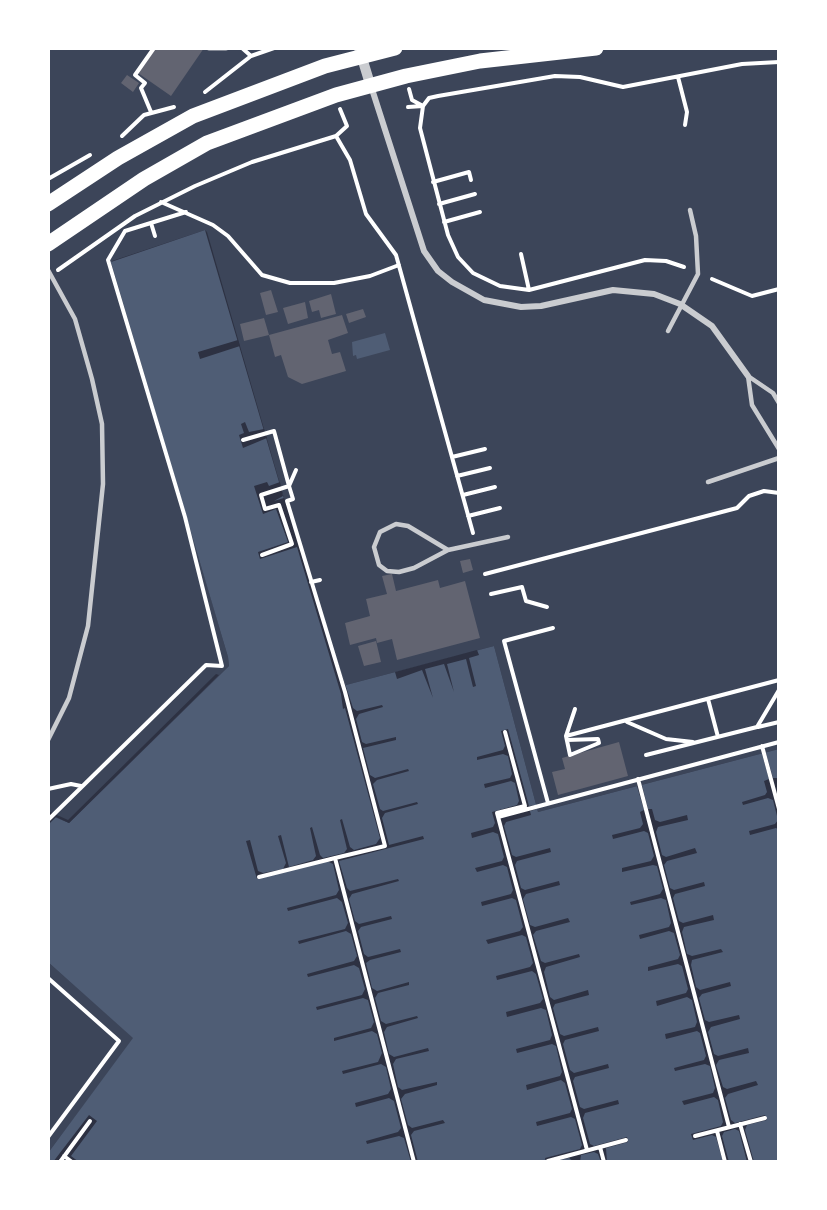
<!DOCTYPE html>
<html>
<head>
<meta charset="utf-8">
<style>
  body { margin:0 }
  #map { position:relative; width:827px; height:1210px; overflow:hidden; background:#2d3142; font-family:Roboto,sans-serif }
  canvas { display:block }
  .frame { position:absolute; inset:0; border:50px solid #fff; pointer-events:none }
</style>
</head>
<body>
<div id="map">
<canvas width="827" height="1210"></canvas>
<div class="frame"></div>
</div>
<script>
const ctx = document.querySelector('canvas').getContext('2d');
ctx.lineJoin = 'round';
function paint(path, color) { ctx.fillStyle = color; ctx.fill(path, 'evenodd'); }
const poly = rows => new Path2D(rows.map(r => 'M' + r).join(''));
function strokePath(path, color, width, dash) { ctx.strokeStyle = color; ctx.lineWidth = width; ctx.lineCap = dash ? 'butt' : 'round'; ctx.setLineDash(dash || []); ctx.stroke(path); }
const green = poly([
  [48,48,779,48,779,749,538,812,494,646,346,685,284,498,207,232,205,230,112,261,228,657,229,666,69,823,48,814],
  [48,962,134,1038,48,1153]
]);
const water = poly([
  [205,230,284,499,346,685,494,646,538,812,779,749,779,1162,48,1162,48,1153,133,1038,48,962,48,814,69,823,229,666,228,657,111,262],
  [385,333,390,350,357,359,356,355,353,356,352,342]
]);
const pier = poly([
  [238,340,240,346,200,359,198,352],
  [245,422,249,432,264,429,267,438,243,448,239,435,244,433,241,424],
  [267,482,269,486,280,482,283,496,274,501,284,498,353,708,357,711,382,705,383,707,359,714,356,719,362,742,366,744,396,737,396,740,363,748,370,775,375,778,408,769,409,771,377,780,373,784,380,809,383,811,417,802,418,804,385,813,382,818,389,845,423,836,424,839,339,861,347,888,350,891,398,879,399,881,352,894,349,899,355,921,359,924,391,916,392,919,361,927,358,931,364,954,368,957,400,949,401,952,370,960,366,963,372,988,377,991,409,982,409,985,378,993,375,998,381,1021,386,1024,417,1016,418,1018,387,1027,384,1032,389,1054,394,1057,428,1048,429,1051,396,1059,393,1064,398,1087,402,1090,437,1082,437,1085,405,1094,401,1099,408,1125,412,1128,443,1120,445,1123,414,1131,411,1135,418,1162,411,1162,404,1138,399,1136,367,1144,366,1141,398,1132,401,1128,394,1101,389,1098,356,1107,355,1103,388,1094,391,1089,386,1067,381,1064,343,1074,342,1071,378,1062,382,1053,377,1034,372,1031,334,1041,334,1038,371,1028,374,1022,368,1000,363,998,317,1010,316,1007,362,995,365,989,359,968,354,965,308,977,307,974,354,961,357,956,351,934,346,931,299,944,298,941,345,929,348,923,342,902,337,898,288,911,287,908,336,895,339,890,333,864,327,861,257,879,246,841,250,840,258,871,263,873,283,869,286,863,278,836,281,835,289,867,313,860,316,856,310,828,312,827,320,855,323,858,344,853,347,849,340,820,342,819,350,847,354,850,376,844,380,838,345,708,343,709,341,694,297,547,260,559,258,552,288,542,276,509,263,514,254,486],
  [477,650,479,655,469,658,476,686,473,687,466,659,447,664,454,692,444,664,425,669,433,698,422,670,397,679,395,672],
  [216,674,219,675,69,823,56,817,48,825,48,811,68,820],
  [508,729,529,806,536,805,537,809,530,811,531,815,506,822,504,826,512,855,516,857,550,848,551,852,517,861,515,865,521,888,525,890,559,881,560,885,526,894,523,899,530,925,535,927,568,918,570,922,536,931,533,935,541,961,545,963,579,954,580,957,546,967,544,972,550,997,554,1000,588,990,589,995,555,1004,553,1008,560,1034,564,1036,598,1027,599,1031,565,1040,563,1044,570,1070,574,1073,608,1064,609,1068,575,1077,573,1081,580,1107,584,1109,618,1100,619,1104,585,1113,583,1118,590,1144,594,1146,627,1137,628,1142,606,1148,607,1162,601,1162,598,1154,594,1152,581,1155,580,1162,574,1162,569,1158,546,1162,545,1158,580,1149,582,1145,575,1119,571,1117,537,1126,536,1122,570,1113,572,1109,565,1083,561,1080,527,1090,526,1085,560,1076,562,1072,556,1046,552,1044,517,1053,516,1049,550,1040,552,1035,546,1010,541,1008,507,1017,506,1012,540,1003,543,999,536,974,532,971,497,980,496,976,530,967,533,963,526,937,522,935,488,944,486,940,520,931,523,927,516,900,512,898,482,906,481,902,511,894,513,890,507,867,503,865,477,872,475,868,502,861,504,857,498,834,493,832,472,838,471,833,493,827,495,823,492,812,517,805,519,801,515,783,511,781,485,788,484,784,510,778,512,774,508,756,503,754,477,760,477,757,503,750,505,746,501,731],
  [766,753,773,778,777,778,779,786,779,830,776,828,750,835,749,831,775,824,778,820,773,800,768,798,743,805,742,802,765,795,767,792,764,781,769,779,762,754],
  [642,785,648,809,652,809,655,820,660,822,687,815,688,820,658,827,656,832,662,855,666,857,695,848,697,853,667,861,664,865,670,888,674,890,704,882,705,886,675,894,673,898,679,921,683,923,713,915,714,920,684,927,682,932,687,954,692,956,721,949,723,952,692,960,691,965,696,987,700,990,730,982,731,986,702,994,699,998,705,1020,709,1022,739,1015,740,1019,711,1027,708,1032,714,1054,718,1056,748,1048,749,1053,719,1060,716,1065,723,1087,727,1089,756,1081,758,1085,728,1094,725,1098,731,1120,735,1123,765,1115,767,1120,747,1125,745,1130,754,1162,747,1162,739,1131,735,1129,724,1132,722,1136,729,1162,723,1162,716,1137,712,1135,693,1140,691,1134,721,1126,723,1122,718,1100,714,1097,684,1105,682,1101,713,1093,715,1088,710,1066,705,1064,675,1071,674,1068,704,1060,706,1056,700,1033,697,1031,666,1039,665,1034,695,1027,697,1022,692,1000,687,997,657,1006,656,1001,686,993,688,989,682,966,678,964,648,971,648,967,678,959,680,955,674,933,669,931,640,939,639,935,669,927,671,923,666,900,661,898,631,905,630,902,660,894,663,889,657,866,653,865,622,872,622,868,651,861,654,856,648,833,644,831,613,839,612,835,640,828,643,824,640,812,644,810,637,786],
  [89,1115,97,1121,71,1156,79,1162,53,1162]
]);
const building = poly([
  [156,48,204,48,171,96,138,73],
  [127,75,139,83,133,92,121,83],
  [271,290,278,312,266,315,260,293],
  [331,294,336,314,321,318,319,310,312,312,309,301],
  [305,302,308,318,288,324,283,308],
  [363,309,366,317,349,323,346,314],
  [342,315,348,333,328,340,332,354,340,352,346,371,302,384,288,377,281,355,275,357,269,335,244,341,240,324,264,318,269,335],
  [470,559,473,570,463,573,460,561],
  [392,574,396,591,438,580,440,588,465,581,480,638,397,660,392,639,377,643,376,638,350,645,345,623,370,616,366,599,387,594,382,576],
  [376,641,381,662,364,666,358,646],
  [619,742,628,776,558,795,552,772,565,769,562,758]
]);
const path = poly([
  [242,48,251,56],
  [678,77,687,112,685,125],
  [409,89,412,100,423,106,420,128,448,235,458,257,473,273,500,286,529,290,645,260,666,261,684,267],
  [205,92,251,56,274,48],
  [408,107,423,106,429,98,438,96,555,76,580,77,623,87,742,64,779,62],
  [151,112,141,88,145,83,135,75,154,48],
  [122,136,144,115,174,107],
  [336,136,350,160,366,214,396,255,473,533],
  [48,179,90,155],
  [433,182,469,172,471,180],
  [161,202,213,225,228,236,262,275,290,283,334,283,370,276,399,265],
  [439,204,475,194],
  [444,222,480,212],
  [151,223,155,236],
  [521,254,529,290],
  [58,270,135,216,195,186,252,162,336,136,347,126,340,109],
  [712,279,752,296,779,289],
  [243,440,274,431,289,486,296,470],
  [452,457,485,449],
  [457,476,490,468],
  [463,495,495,487],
  [468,516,500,508],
  [262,555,292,544,279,505,265,509,261,495,289,486,293,499,287,501,345,692,385,846,335,858,414,1162],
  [485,574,737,508,749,496,764,491,779,493],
  [311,582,320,580],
  [491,594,522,587,526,601,547,607],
  [708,699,718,737],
  [627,722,666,739,693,742],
  [758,727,779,722],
  [505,732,525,806,497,813,587,1150],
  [566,736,779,680],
  [567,740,598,739,599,743,570,755],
  [762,746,779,809],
  [570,755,566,736,575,709],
  [646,755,757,727,779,690],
  [638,779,729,1127],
  [48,789,71,784,81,786],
  [548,803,504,641,553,628],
  [498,817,779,742],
  [48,820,206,665,222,666,185,517,108,260,125,231,186,212],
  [259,877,335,858],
  [48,978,119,1041,48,1137],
  [740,1124,751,1162],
  [717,1131,725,1162],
  [695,1136,765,1118],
  [600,1147,604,1162],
  [64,1156,72,1162],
  [548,1161,626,1140],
  [60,1162,90,1121]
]);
const service = poly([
  [48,270,75,319,92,379,102,424,103,484,88,626,69,698,48,740],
  [668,331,698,274,696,236,690,210],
  [748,376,752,405,779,449],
  [748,376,773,393,779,403],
  [708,482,779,458],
  [448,550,408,526,396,524,380,532,374,547,379,565,387,571,399,572,414,568,448,550,508,537]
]);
const pedestrian = poly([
  [209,48,226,48]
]);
const minor = poly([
  [371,86,424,251,438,271,452,282,484,300,521,307,541,306,613,290,654,294,680,304,712,326,748,376]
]);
const tertiary = poly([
  [359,48,370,84]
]);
const primary = poly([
  [48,204,118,158,193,116,325,66,395,48],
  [48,244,144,179,207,143,336,95,406,76,480,61,596,48]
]);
paint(green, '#3c4559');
paint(water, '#4f5d75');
paint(pier, '#2d3142');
paint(building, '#626471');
strokePath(path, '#fff', 4);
strokePath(service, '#caccd0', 4.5);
strokePath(pedestrian, '#caccd0', 5);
strokePath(minor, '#caccd0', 6);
strokePath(tertiary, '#caccd0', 10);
strokePath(primary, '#fff', 15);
</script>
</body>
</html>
